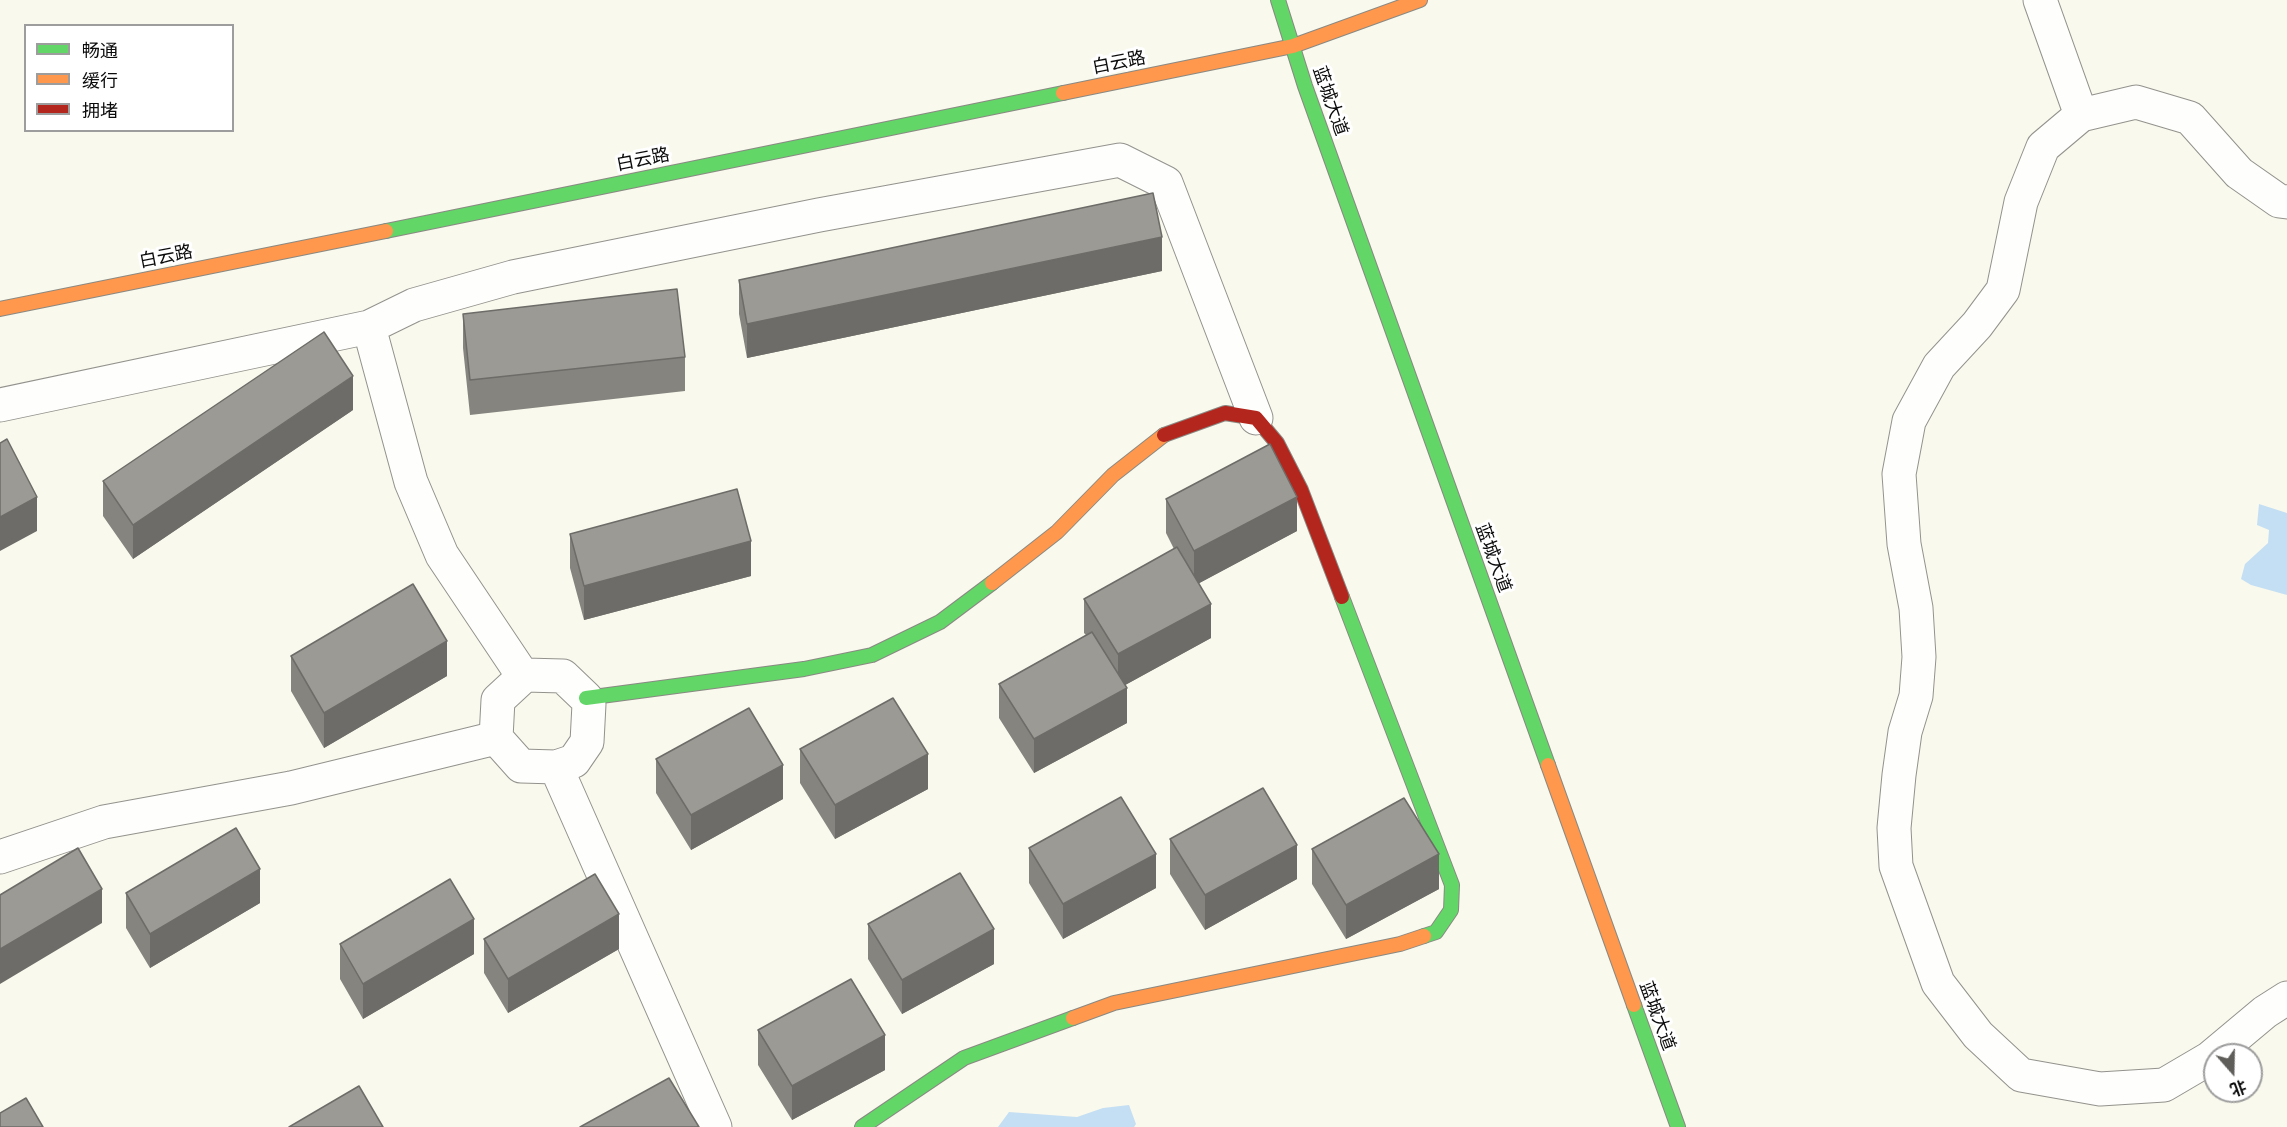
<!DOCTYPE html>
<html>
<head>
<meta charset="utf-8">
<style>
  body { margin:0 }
  #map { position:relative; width:2287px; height:1127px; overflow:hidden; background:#faf9ed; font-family:"IBM Plex Serif","Noto Sans SC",serif }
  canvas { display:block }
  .legend { position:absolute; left:24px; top:24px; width:210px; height:108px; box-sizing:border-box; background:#fff; border:2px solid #9d9d9d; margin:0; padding:8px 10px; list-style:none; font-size:18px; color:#0b0b0b }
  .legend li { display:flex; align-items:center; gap:12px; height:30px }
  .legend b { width:30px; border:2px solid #9d9d9d }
  .north { position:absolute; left:2203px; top:1043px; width:60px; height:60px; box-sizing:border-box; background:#fff; border:2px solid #9d9d9d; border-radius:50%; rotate:160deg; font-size:16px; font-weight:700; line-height:24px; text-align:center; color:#0b0b0b }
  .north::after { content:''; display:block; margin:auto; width:21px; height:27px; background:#5f5e5a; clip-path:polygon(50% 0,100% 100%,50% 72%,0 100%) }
</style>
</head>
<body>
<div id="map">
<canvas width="2287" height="1127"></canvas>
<ul class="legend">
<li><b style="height:8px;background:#63d668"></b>畅通</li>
<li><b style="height:8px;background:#ff974d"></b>缓行</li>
<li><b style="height:8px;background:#b3261e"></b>拥堵</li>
</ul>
<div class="north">北</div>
</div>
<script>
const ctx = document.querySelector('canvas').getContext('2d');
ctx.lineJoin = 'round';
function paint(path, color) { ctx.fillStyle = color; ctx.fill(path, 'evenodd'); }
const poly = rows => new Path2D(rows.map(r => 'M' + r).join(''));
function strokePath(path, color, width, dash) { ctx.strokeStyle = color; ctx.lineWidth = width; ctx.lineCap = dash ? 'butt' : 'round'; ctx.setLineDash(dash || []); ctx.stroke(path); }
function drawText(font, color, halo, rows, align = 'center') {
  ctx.font = font + ' "IBM Plex Serif","Noto Sans SC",serif'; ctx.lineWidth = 6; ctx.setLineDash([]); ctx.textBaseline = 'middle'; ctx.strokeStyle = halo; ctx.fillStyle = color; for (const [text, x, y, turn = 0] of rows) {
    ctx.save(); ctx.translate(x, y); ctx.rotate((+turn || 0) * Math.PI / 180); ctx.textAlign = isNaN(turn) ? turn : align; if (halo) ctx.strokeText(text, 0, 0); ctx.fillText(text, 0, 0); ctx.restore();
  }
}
const water = poly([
  [2259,504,2287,513,2287,595,2251,585,2241,579,2245,564,2268,543,2269,530,2257,525],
  [1129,1105,1136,1124,1134,1127,998,1127,1009,1112,1077,1117,1103,1108]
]);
const street = poly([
  [2040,0,2081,115],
  [2287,202,2279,201,2239,173,2190,118,2136,102,2081,115,2043,147,2021,202,2003,290,1977,325,1939,366,1909,421,1899,474,1904,544,1916,608,1919,657,1916,696,1905,732,1899,775,1894,828,1896,866,1938,983,1978,1035,2021,1075,2100,1089,2164,1085,2210,1058,2265,1012,2287,998],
  [369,327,411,482,442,555,523,676],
  [0,405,369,327,414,305,513,277,819,215,1120,160,1166,183,1256,418],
  [525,675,563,676,586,698,589,704,587,742,574,761,556,767,521,766,496,738,498,700,525,675],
  [556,767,715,1127],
  [0,857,104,822,291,788,496,738]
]);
const fast = poly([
  [1278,0,1305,86,1548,765],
  [386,231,1063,93],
  [1342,597,1452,885,1451,910,1436,932,1424,936],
  [586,698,804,669,872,655,940,622,992,583],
  [1634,1005,1678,1127],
  [862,1127,964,1058,1073,1018]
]);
const slow = poly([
  [1063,93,1293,46,1420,0],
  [0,309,386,231],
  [992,583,1057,532,1113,475,1164,435],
  [1548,765,1634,1005],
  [1073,1018,1114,1003,1400,944,1424,936]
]);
const jam = poly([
  [1164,435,1225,413,1256,418,1277,443,1301,490,1342,597]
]);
const wall = poly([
  [1162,271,747,358,739,314,739,280],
  [463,314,685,357,685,391,470,415,463,348],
  [353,410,133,559,103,516,103,481],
  [1166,499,1297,531,1199,583,1211,638,1125,685,1127,723,1034,773,999,718,999,684,1086,635,1084,633,1084,599,1174,549,1166,533],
  [570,534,751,576,584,620,570,568],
  [291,656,447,676,324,748,291,691],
  [800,749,928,789,835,839,800,783],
  [656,759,783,799,691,850,656,793],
  [1170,839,1297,879,1205,930,1170,874],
  [1029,848,1156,888,1063,939,1029,883],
  [1312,849,1439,889,1346,939,1312,884],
  [126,893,260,903,150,968,126,928],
  [868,924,994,964,902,1014,868,959],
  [484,939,619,949,508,1013,484,973],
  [340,944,474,954,363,1019,340,979],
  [758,1030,885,1070,792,1120,758,1065]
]);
const shadedWall = poly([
  [1162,237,1162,271,747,358,747,324],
  [353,376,353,410,133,559,133,525],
  [37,497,37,531,0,551,0,517],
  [1297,497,1297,531,1194,586,1194,551],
  [751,541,751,576,584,620,584,586],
  [1211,604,1211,638,1118,689,1118,654],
  [447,641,447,676,324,748,324,713],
  [1127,688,1127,723,1034,773,1034,739],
  [928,754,928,789,835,839,835,805],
  [783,765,783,799,691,850,691,815],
  [1297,845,1297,879,1205,930,1205,895],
  [1156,854,1156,888,1063,939,1063,904],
  [1439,854,1439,889,1346,939,1346,905],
  [260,869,260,903,150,968,150,934],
  [102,889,102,923,0,984,0,949],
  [619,914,619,949,508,1013,508,979],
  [474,919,474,954,363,1019,363,984],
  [994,929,994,964,902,1014,902,980],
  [885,1035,885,1070,792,1120,792,1086]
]);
const building = poly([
  [1153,193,1162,237,747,324,739,280,1153,193],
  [677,289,685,357,470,380,463,314,677,289],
  [324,332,353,376,133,525,103,481,324,332],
  [7,439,37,497,0,517,0,443,7,439],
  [1270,444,1297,497,1194,551,1166,499,1270,444],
  [737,489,751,541,584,586,570,534,737,489],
  [1177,547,1211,604,1118,654,1084,599,1177,547],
  [413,584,447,641,324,713,291,656,413,584],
  [1092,632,1127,688,1034,739,999,684,1092,632],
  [893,698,928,754,835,805,800,749,893,698],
  [749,708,783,765,691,815,656,759,749,708],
  [1263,788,1297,845,1205,895,1170,839,1263,788],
  [1121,797,1156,854,1063,904,1029,848,1121,797],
  [1404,798,1439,854,1346,905,1312,849,1404,798],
  [236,828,260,869,150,934,126,893,236,828],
  [78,848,102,889,0,949,0,895,78,848],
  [960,873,994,929,902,980,868,924,960,873],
  [595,874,619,914,508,979,484,939,595,874],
  [450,879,474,919,363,984,340,944,450,879],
  [851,979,885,1035,792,1086,758,1030,851,979],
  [669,1078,699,1127,580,1127,669,1078],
  [359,1086,383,1127,289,1127,359,1086],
  [26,1098,43,1127,0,1127,0,1113,26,1098]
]);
const streetNames = [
  ["白云路",1119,63,-11],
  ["蓝城大道",1330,101,71],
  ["白云路",643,160,-11],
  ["白云路",166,257,-11],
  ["蓝城大道",1493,558,70],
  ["蓝城大道",1657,1016,70]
];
paint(water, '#c4dff3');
strokePath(street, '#93928d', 35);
strokePath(fast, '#898983', 16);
strokePath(slow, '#898983', 16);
strokePath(jam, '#898983', 16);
strokePath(street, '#fefefc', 33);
strokePath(fast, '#63d668', 14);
strokePath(slow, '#ff974d', 14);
strokePath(jam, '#b3261e', 14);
paint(wall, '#86847f');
paint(shadedWall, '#6d6c68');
paint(building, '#9c9a94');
strokePath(building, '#6d6c68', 1.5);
drawText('18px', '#0b0b0b', '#fff', streetNames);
</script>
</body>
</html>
